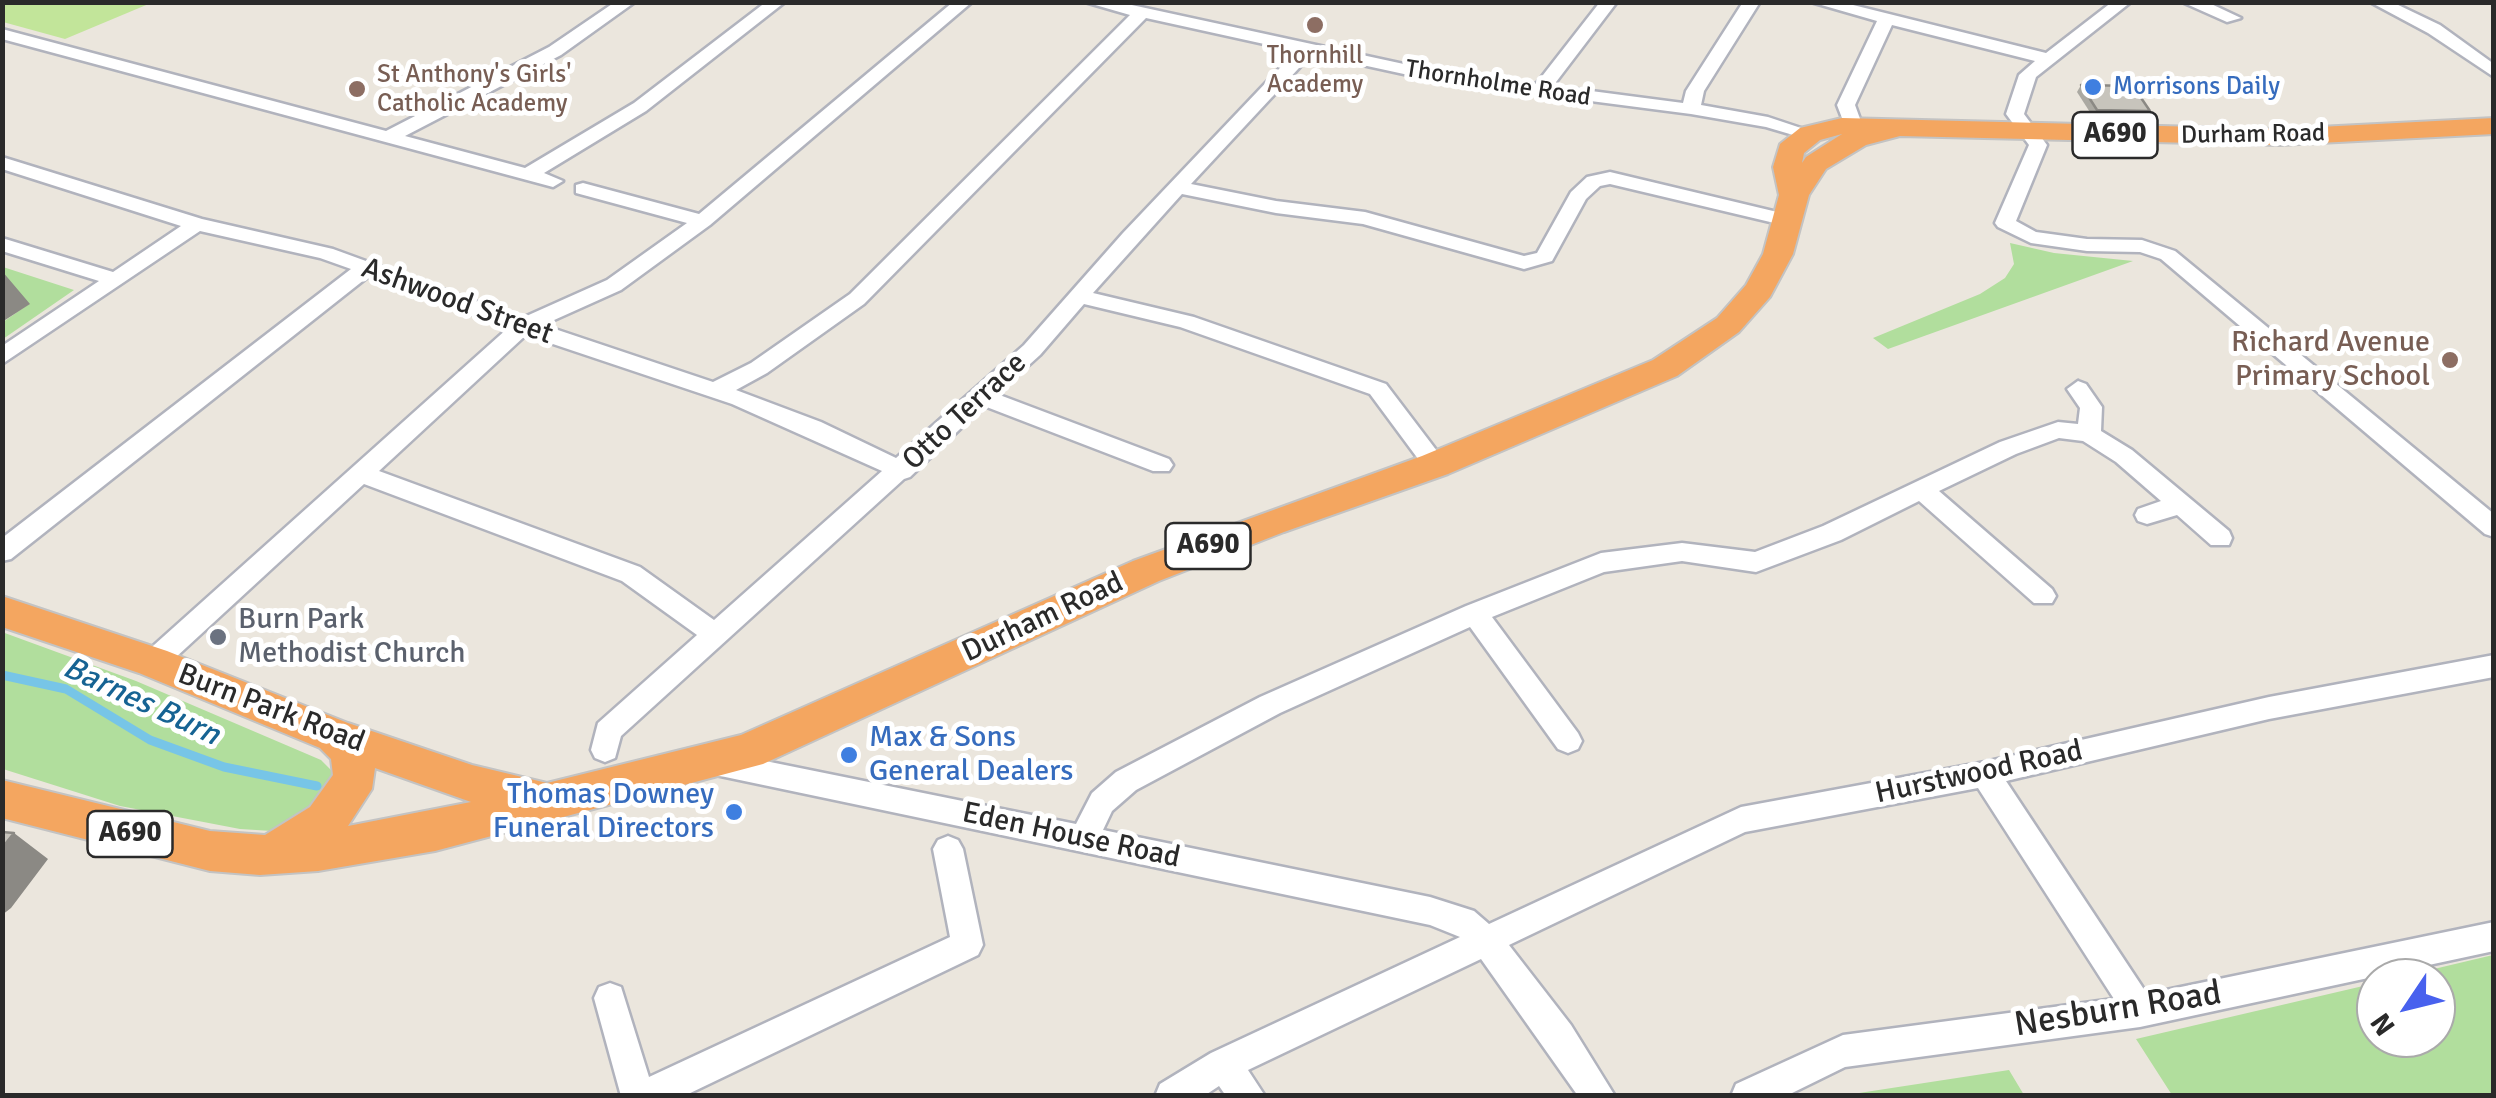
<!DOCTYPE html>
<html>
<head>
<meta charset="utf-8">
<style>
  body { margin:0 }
  #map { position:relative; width:2496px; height:1098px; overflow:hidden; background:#ebe6dd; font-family:Signika,sans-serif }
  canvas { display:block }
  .frame { position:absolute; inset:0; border:5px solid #2a2a2a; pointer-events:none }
  .north { position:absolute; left:2356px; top:958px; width:100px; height:100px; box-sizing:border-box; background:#fff; border:2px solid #aaa; border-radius:50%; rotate:235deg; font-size:28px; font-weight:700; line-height:40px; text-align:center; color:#2a2a2a }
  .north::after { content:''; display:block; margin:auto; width:35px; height:45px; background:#4861ee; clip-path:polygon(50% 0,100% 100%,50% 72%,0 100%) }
</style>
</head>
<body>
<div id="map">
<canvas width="2496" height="1098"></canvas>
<div class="frame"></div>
<div class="north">N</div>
</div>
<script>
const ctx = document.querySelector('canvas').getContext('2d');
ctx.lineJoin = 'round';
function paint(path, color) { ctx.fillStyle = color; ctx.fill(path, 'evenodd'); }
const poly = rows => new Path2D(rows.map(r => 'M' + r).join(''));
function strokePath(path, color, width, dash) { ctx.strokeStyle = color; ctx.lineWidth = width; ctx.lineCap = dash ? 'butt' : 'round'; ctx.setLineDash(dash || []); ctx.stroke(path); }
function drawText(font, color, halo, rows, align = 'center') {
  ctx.font = font + ' Signika,sans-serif'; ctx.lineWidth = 10; ctx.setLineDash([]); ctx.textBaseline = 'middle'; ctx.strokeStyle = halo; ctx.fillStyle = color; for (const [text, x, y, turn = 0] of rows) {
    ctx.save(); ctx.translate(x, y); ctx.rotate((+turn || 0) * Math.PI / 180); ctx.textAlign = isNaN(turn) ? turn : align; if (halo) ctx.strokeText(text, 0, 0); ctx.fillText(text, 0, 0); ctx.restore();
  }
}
const green = poly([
  [2010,243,2054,253,2133,261,1888,349,1873,338,1980,294,2005,278,2014,264],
  [3,267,74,290,3,339,3,322,29,304,3,295],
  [2,632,136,681,321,760,333,772,325,803,272,831,240,829,120,806,3,769],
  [2493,955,2493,1095,2172,1095,2136,1039,2376,983,2376,1038,2436,1038,2436,978,2396,978],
  [2009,1070,2024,1095,1846,1095]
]);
const pitch = poly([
  [2,3,3,2,151,3,65,39,3,22]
]);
const stream = poly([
  [2,675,66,689,150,740,224,767,317,786]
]);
const minor = poly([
  [615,2,635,2,561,55,405,136,525,168,634,103,766,2,785,2,646,111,544,173,563,181,553,187,2,39,2,29,386,131,549,47,615,2],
  [953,2,972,2,710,225,621,290,543,325,713,382,751,363,850,294,1130,15,1085,2,1118,2,1436,71,1536,84,1600,2,1617,2,1553,86,1683,103,1686,91,1743,2,1760,2,1704,91,1701,105,1768,117,1819,134,1810,140,1766,127,1691,114,1436,81,1312,54,1191,184,1276,201,1365,212,1524,256,1537,253,1571,192,1587,177,1610,172,1794,216,1797,220,1787,226,1610,184,1600,186,1586,199,1552,261,1524,269,1363,224,1276,213,1182,194,1093,293,1194,317,1386,384,1443,459,1447,465,1443,471,1427,471,1370,394,1180,327,1084,304,1040,355,997,394,1169,459,1173,465,1169,471,1153,471,984,406,910,477,904,479,621,736,615,758,605,762,595,758,591,750,598,723,697,635,622,581,364,484,162,670,153,673,144,670,140,662,144,654,508,328,369,276,11,559,2,561,2,538,351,269,320,258,200,231,2,364,2,346,99,281,2,251,2,238,113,272,181,226,2,169,2,157,202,219,333,249,522,318,607,280,687,223,576,193,576,185,583,183,699,214,953,2],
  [1146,18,1296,51,1123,233,1024,345,896,458,821,422,736,390,767,373,864,304,1146,18],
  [526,335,732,404,882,471,714,620,640,567,379,471,526,335],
  [1811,2,1841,2,2046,53,2112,2,2131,2,2036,77,2024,114,2047,145,2016,221,2036,232,2087,239,2142,240,2175,251,2494,514,2494,537,2485,534,2161,259,2140,252,2087,251,2031,243,1998,227,1995,223,2029,145,2006,114,2019,75,2035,61,1892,25,1855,105,1863,127,1854,133,1847,131,1837,105,1877,21,1811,2],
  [2182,2,2207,2,2241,18,2227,22,2182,2],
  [2370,2,2392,2,2440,25,2494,64,2494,77,2428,33,2370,2],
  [2078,381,2086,384,2102,407,2101,431,2132,450,2229,531,2232,538,2229,545,2211,545,2177,515,2147,524,2138,521,2135,515,2138,509,2161,501,2116,462,2083,441,2059,438,2016,454,1939,491,2052,589,2056,596,2052,603,2034,603,1919,501,1841,540,1756,572,1682,561,1604,572,1492,617,1578,733,1582,741,1578,749,1568,753,1558,749,1470,627,1280,713,1136,790,1112,811,1103,830,1430,897,1474,911,1489,924,1741,807,1985,762,2269,697,2494,655,2494,677,2269,719,2006,781,2147,994,2494,922,2494,951,2140,1027,1845,1067,1786,1096,1731,1096,1736,1084,1843,1035,2114,999,1978,788,1745,832,1509,945,1571,1025,1615,1096,1578,1096,1481,959,1248,1070,1265,1096,1226,1096,1219,1086,1204,1096,1155,1096,1160,1084,1211,1053,1460,937,1430,925,711,774,701,771,697,762,701,753,711,750,1076,824,1092,793,1116,772,1260,697,1466,606,1601,553,1682,543,1755,552,1823,526,2000,442,2058,422,2078,424,2080,408,2067,389,2078,381],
  [948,836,958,840,963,849,983,945,978,955,684,1096,621,1096,594,998,599,987,610,983,621,987,649,1077,950,937,933,849,938,840,948,836]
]);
const highway = poly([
  [1842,118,2280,129,2494,118,2494,134,2280,145,1900,136,1866,145,1826,169,1809,195,1793,254,1770,297,1739,332,1677,376,1448,474,1284,532,1159,581,763,764,435,851,318,871,260,875,210,871,2,818,2,780,210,831,265,835,310,807,333,775,331,759,320,748,139,673,2,627,2,596,167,651,348,723,472,765,547,783,741,735,1133,561,1422,456,1653,360,1717,318,1746,285,1763,254,1779,195,1773,167,1780,144,1800,128,1842,118],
  [1842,134,1806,157,1802,163,1804,153,1820,140,1842,134],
  [375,768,471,802,348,826,372,789,375,768]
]);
const wall = poly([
  [2081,85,2150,111,2146,119,2093,117,2077,92]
]);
const shadedWall = poly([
  [2,271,30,304,2,322],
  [14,833,48,859,11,908,2,915,2,848]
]);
const building = poly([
  [2081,85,2133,86,2150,111,2097,110,2081,85],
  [2,832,14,833,2,848,2,832]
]);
const markers = [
  [1315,25,10,"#8d6e63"],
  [2093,87,10,"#3f7fe0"],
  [357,89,10,"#8d6e63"],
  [2450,360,10,"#8d6e63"],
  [218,637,10,"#6b7280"],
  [849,755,10,"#3f7fe0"],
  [734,812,10,"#3f7fe0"]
];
const farEducationnames = [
  ["Thornhill",1315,56],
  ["Academy",1315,85],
  ["St Anthony's Girls'",377,75,"left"],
  ["Catholic Academy",377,104,"left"]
];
const farStreetnames = [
  ["Thornholme Road",1498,84,9],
  ["Durham Road",2253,135,-1]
];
const farShopnames = [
  ["Morrisons Daily",2113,87]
];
const shields = [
  [2115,135,85],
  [1208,546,85],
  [130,834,85]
];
const shieldNames = [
  ["A690",2115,135],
  ["A690",1208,546],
  ["A690",130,834]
];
const streetNames = [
  ["Ashwood Street",457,302,20],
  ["Otto Terrace",965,412,-43],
  ["Durham Road",1043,618,-25],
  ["Burn Park Road",271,709,21],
  ["Hurstwood Road",1979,773,-12],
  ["Eden House Road",1071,836,12]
];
const educationNames = [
  ["Richard Avenue",2430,343],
  ["Primary School",2430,377]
];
const worshipNames = [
  ["Burn Park",238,620],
  ["Methodist Church",238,654]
];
const shopNames = [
  ["Max & Sons",869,738],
  ["General Dealers",869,772],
  ["Thomas Downey",714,795,"right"],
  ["Funeral Directors",714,829,"right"]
];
const waterNames = [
  ["Barnes Burn",141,702,25]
];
const nearStreetnames = [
  ["Nesburn Road",2118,1010,-9]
];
paint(green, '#b1de9d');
paint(pitch, '#c2e59a');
strokePath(stream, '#77c5e7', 9);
strokePath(minor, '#b1b3bd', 5);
strokePath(highway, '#c3c3c3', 4);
paint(minor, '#fff');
paint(highway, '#f4a660');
paint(wall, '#aba9a2');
paint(shadedWall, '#8b8984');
paint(building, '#c7c4bc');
strokePath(building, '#8b8984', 2.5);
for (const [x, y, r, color] of markers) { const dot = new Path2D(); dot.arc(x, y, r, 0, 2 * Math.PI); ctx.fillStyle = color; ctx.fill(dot); strokePath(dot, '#fff', 4); }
drawText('25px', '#785e54', '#fff', farEducationnames);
drawText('25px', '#2a2a2a', '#fff', farStreetnames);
drawText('25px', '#366cbe', '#fff', farShopnames, 'left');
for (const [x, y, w] of shields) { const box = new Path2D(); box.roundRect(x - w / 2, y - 23, w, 46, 8); ctx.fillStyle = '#fff'; ctx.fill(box); strokePath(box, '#2a2a2a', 2.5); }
drawText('bold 28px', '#2a2a2a', null, shieldNames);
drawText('30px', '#2a2a2a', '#fff', streetNames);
drawText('30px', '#785e54', '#fff', educationNames, 'right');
drawText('30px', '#5b616d', '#fff', worshipNames, 'left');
drawText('30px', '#366cbe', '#fff', shopNames, 'left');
drawText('italic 32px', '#166393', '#fff', waterNames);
drawText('35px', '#2a2a2a', '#fff', nearStreetnames);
</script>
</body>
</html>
